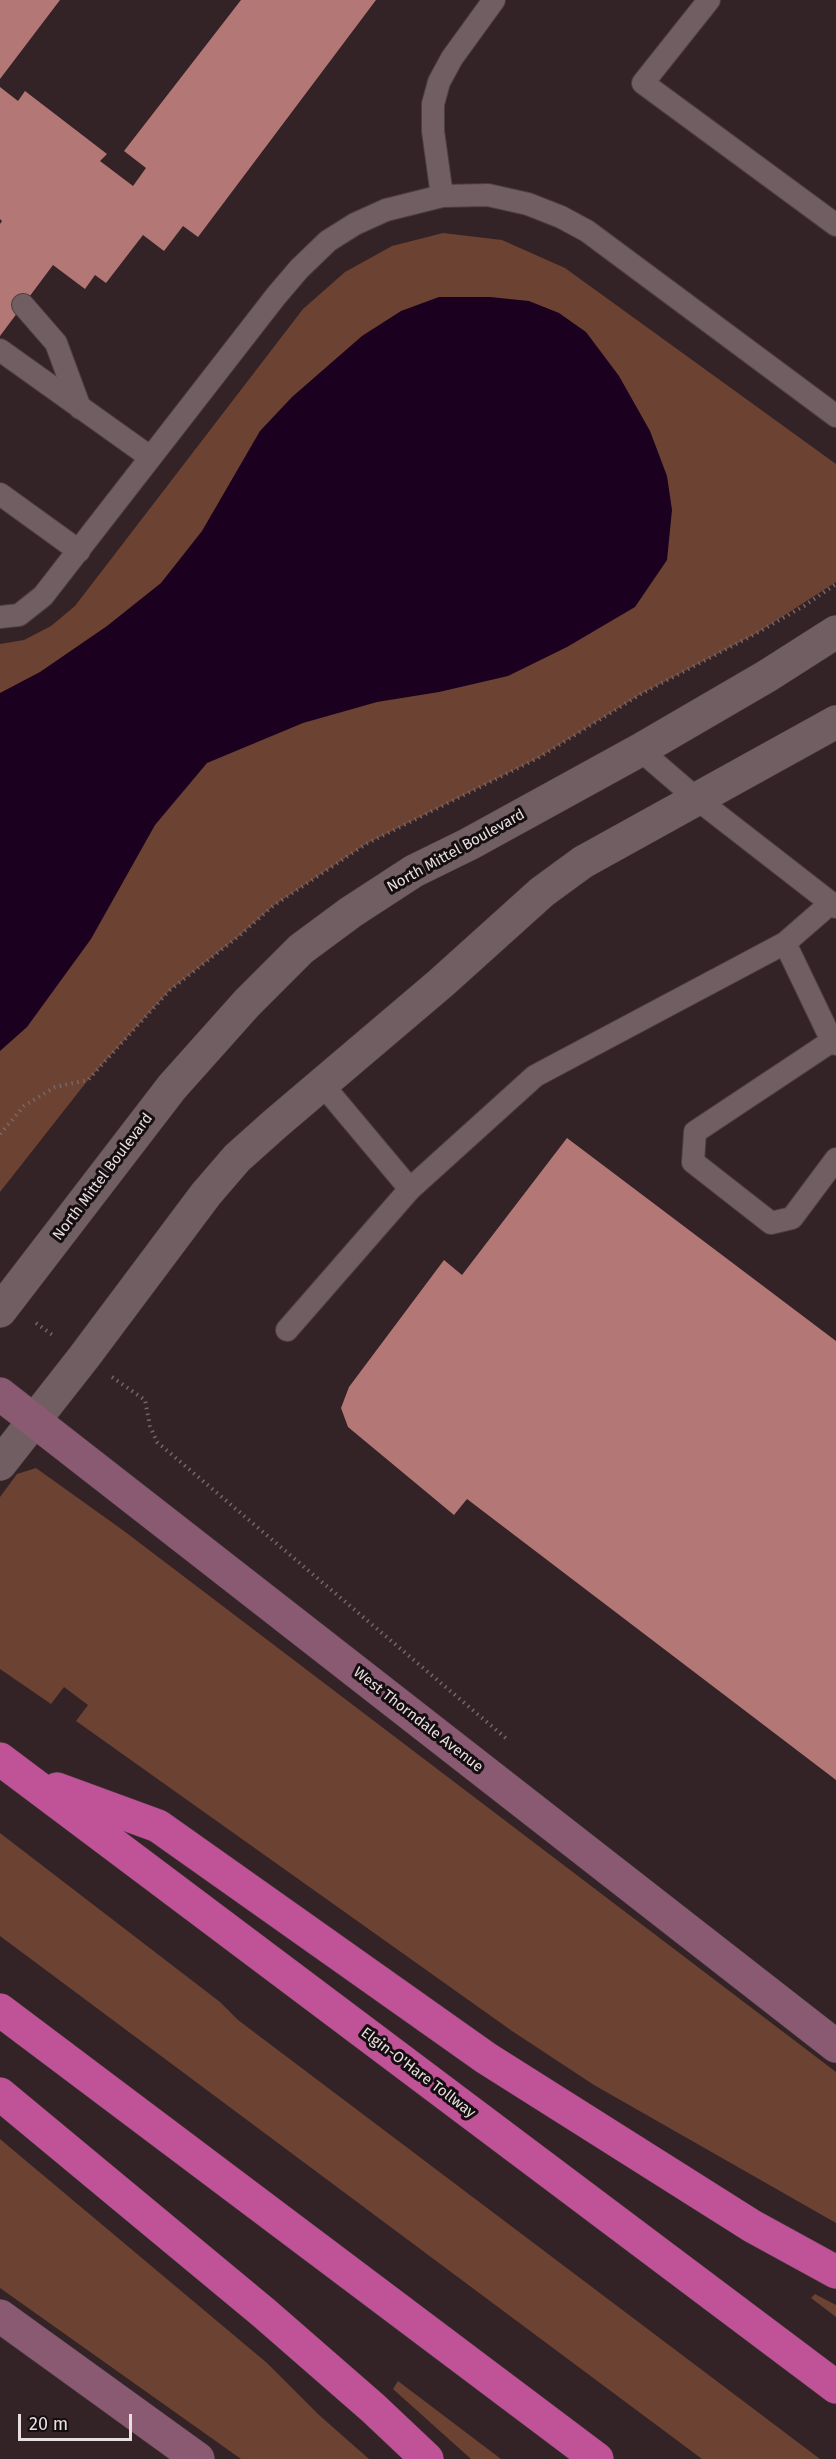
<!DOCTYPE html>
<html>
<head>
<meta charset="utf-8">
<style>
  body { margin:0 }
  #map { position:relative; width:836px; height:2459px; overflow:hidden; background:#332226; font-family:"Fira Sans",sans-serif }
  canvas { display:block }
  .scale { position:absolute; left:18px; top:2414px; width:114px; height:27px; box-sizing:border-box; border:3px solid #e9dee0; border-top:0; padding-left:8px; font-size:18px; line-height:21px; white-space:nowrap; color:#e9dee0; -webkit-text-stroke:4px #150e10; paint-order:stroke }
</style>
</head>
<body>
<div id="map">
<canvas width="836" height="2459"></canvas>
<div class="scale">20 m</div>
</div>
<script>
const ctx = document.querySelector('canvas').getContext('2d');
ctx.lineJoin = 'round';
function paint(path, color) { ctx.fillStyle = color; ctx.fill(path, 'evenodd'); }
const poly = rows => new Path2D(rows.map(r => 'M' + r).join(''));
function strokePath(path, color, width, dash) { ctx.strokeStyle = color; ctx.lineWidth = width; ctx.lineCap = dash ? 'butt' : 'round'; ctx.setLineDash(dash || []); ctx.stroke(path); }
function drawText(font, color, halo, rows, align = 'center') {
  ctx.font = font + ' "Fira Sans",sans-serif'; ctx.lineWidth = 6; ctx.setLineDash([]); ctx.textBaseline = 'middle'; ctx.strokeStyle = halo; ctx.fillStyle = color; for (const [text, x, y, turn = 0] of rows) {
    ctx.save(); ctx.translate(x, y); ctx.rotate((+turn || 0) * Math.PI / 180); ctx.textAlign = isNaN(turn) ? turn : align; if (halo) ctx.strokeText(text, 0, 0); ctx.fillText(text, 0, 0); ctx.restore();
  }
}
const green = poly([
  [443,233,502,240,565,268,836,464,836,582,757,633,641,694,538,758,366,844,273,906,239,936,170,990,88,1080,0,1192,0,644,24,640,51,626,75,606,303,309,345,272,392,246],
  [36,1468,124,1531,836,2072,836,2223,594,2085,512,2031,76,1721,88,1705,64,1687,51,1704,0,1669,0,1497,17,1474],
  [0,1833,220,2002,238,2020,820,2459,702,2459,0,1936],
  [0,2139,267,2363,319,2415,369,2459,241,2459,0,2288],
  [815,2294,836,2305,836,2317,811,2298],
  [398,2381,501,2459,471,2459,393,2389]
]);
const water = poly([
  [439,297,490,297,529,301,559,313,586,332,619,376,650,431,667,476,672,510,667,560,635,607,567,647,508,676,439,692,377,702,303,723,207,763,155,825,91,939,27,1027,0,1051,0,693,40,672,107,626,161,583,202,531,260,431,292,397,362,336,401,311]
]);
const building = poly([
  [0,0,60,0,0,79],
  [241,0,376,0,198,237,183,226,164,251,143,235,106,283,95,275,85,289,53,265,0,336,0,224,2,221,0,219,0,87,18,101,25,91,107,154,100,161,133,186,146,168,124,151],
  [567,1138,836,1341,836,1780,467,1499,454,1515,348,1427,341,1408,349,1387,444,1260,462,1275]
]);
const path = poly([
  [0,1134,24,1106,55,1087,88,1080,170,990,239,936,273,906,366,844,538,758,641,694,757,633,804,606,836,584],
  [36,1323,54,1336],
  [112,1377,145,1400,150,1426,157,1442,508,1740]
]);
const lane = poly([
  [709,0,643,83,836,225],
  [442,196,433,131,433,104,439,82,452,58,494,0],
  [23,305,56,343,80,408],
  [0,350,150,457],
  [0,494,79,551],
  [0,617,19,615,43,596,276,296,299,269,328,241,355,224,386,210,442,196,488,195,528,204,561,217,587,231,836,416],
  [640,750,697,799,836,907],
  [785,943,832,1041,836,1044],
  [832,1041,695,1132,693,1162,771,1223,792,1218,836,1159],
  [322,1084,410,1189,535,1076,785,943,831,903],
  [287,1330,410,1189]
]);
const street = poly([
  [0,1311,172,1087,247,1003,301,949,351,912,414,871,469,844,640,750,767,676,836,632],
  [0,1464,84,1357,206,1194,237,1158,275,1124,441,983,542,892,583,862,836,722]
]);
const secondary = poly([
  [0,1394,836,2046],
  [0,2316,198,2459]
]);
const highway = poly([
  [0,1759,836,2387],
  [57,1789,158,1826,486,2058,752,2226,836,2272],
  [0,2010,597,2459],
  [0,2094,264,2313,373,2408,427,2459]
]);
const streetNames = [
  ["North Mittel Boulevard",456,851,-29],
  ["North Mittel Boulevard",103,1177,-53],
  ["West Thorndale Avenue",418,1720,38],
  ["Elgin-O'Hare Tollway",418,2073,37]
];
paint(green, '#6c4232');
paint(water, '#1c001f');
paint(building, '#b37875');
strokePath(lane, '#4c3e41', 24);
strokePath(street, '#4c3e41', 34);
strokePath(secondary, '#4c3e41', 34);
strokePath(highway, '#4c3e41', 34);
strokePath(path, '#76676a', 4, [1.5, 4.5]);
strokePath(lane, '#715e62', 22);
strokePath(street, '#715e62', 33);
strokePath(secondary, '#895a72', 33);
strokePath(highway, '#c05297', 33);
drawText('15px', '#e9dee0', '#150e10', streetNames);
</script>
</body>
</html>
